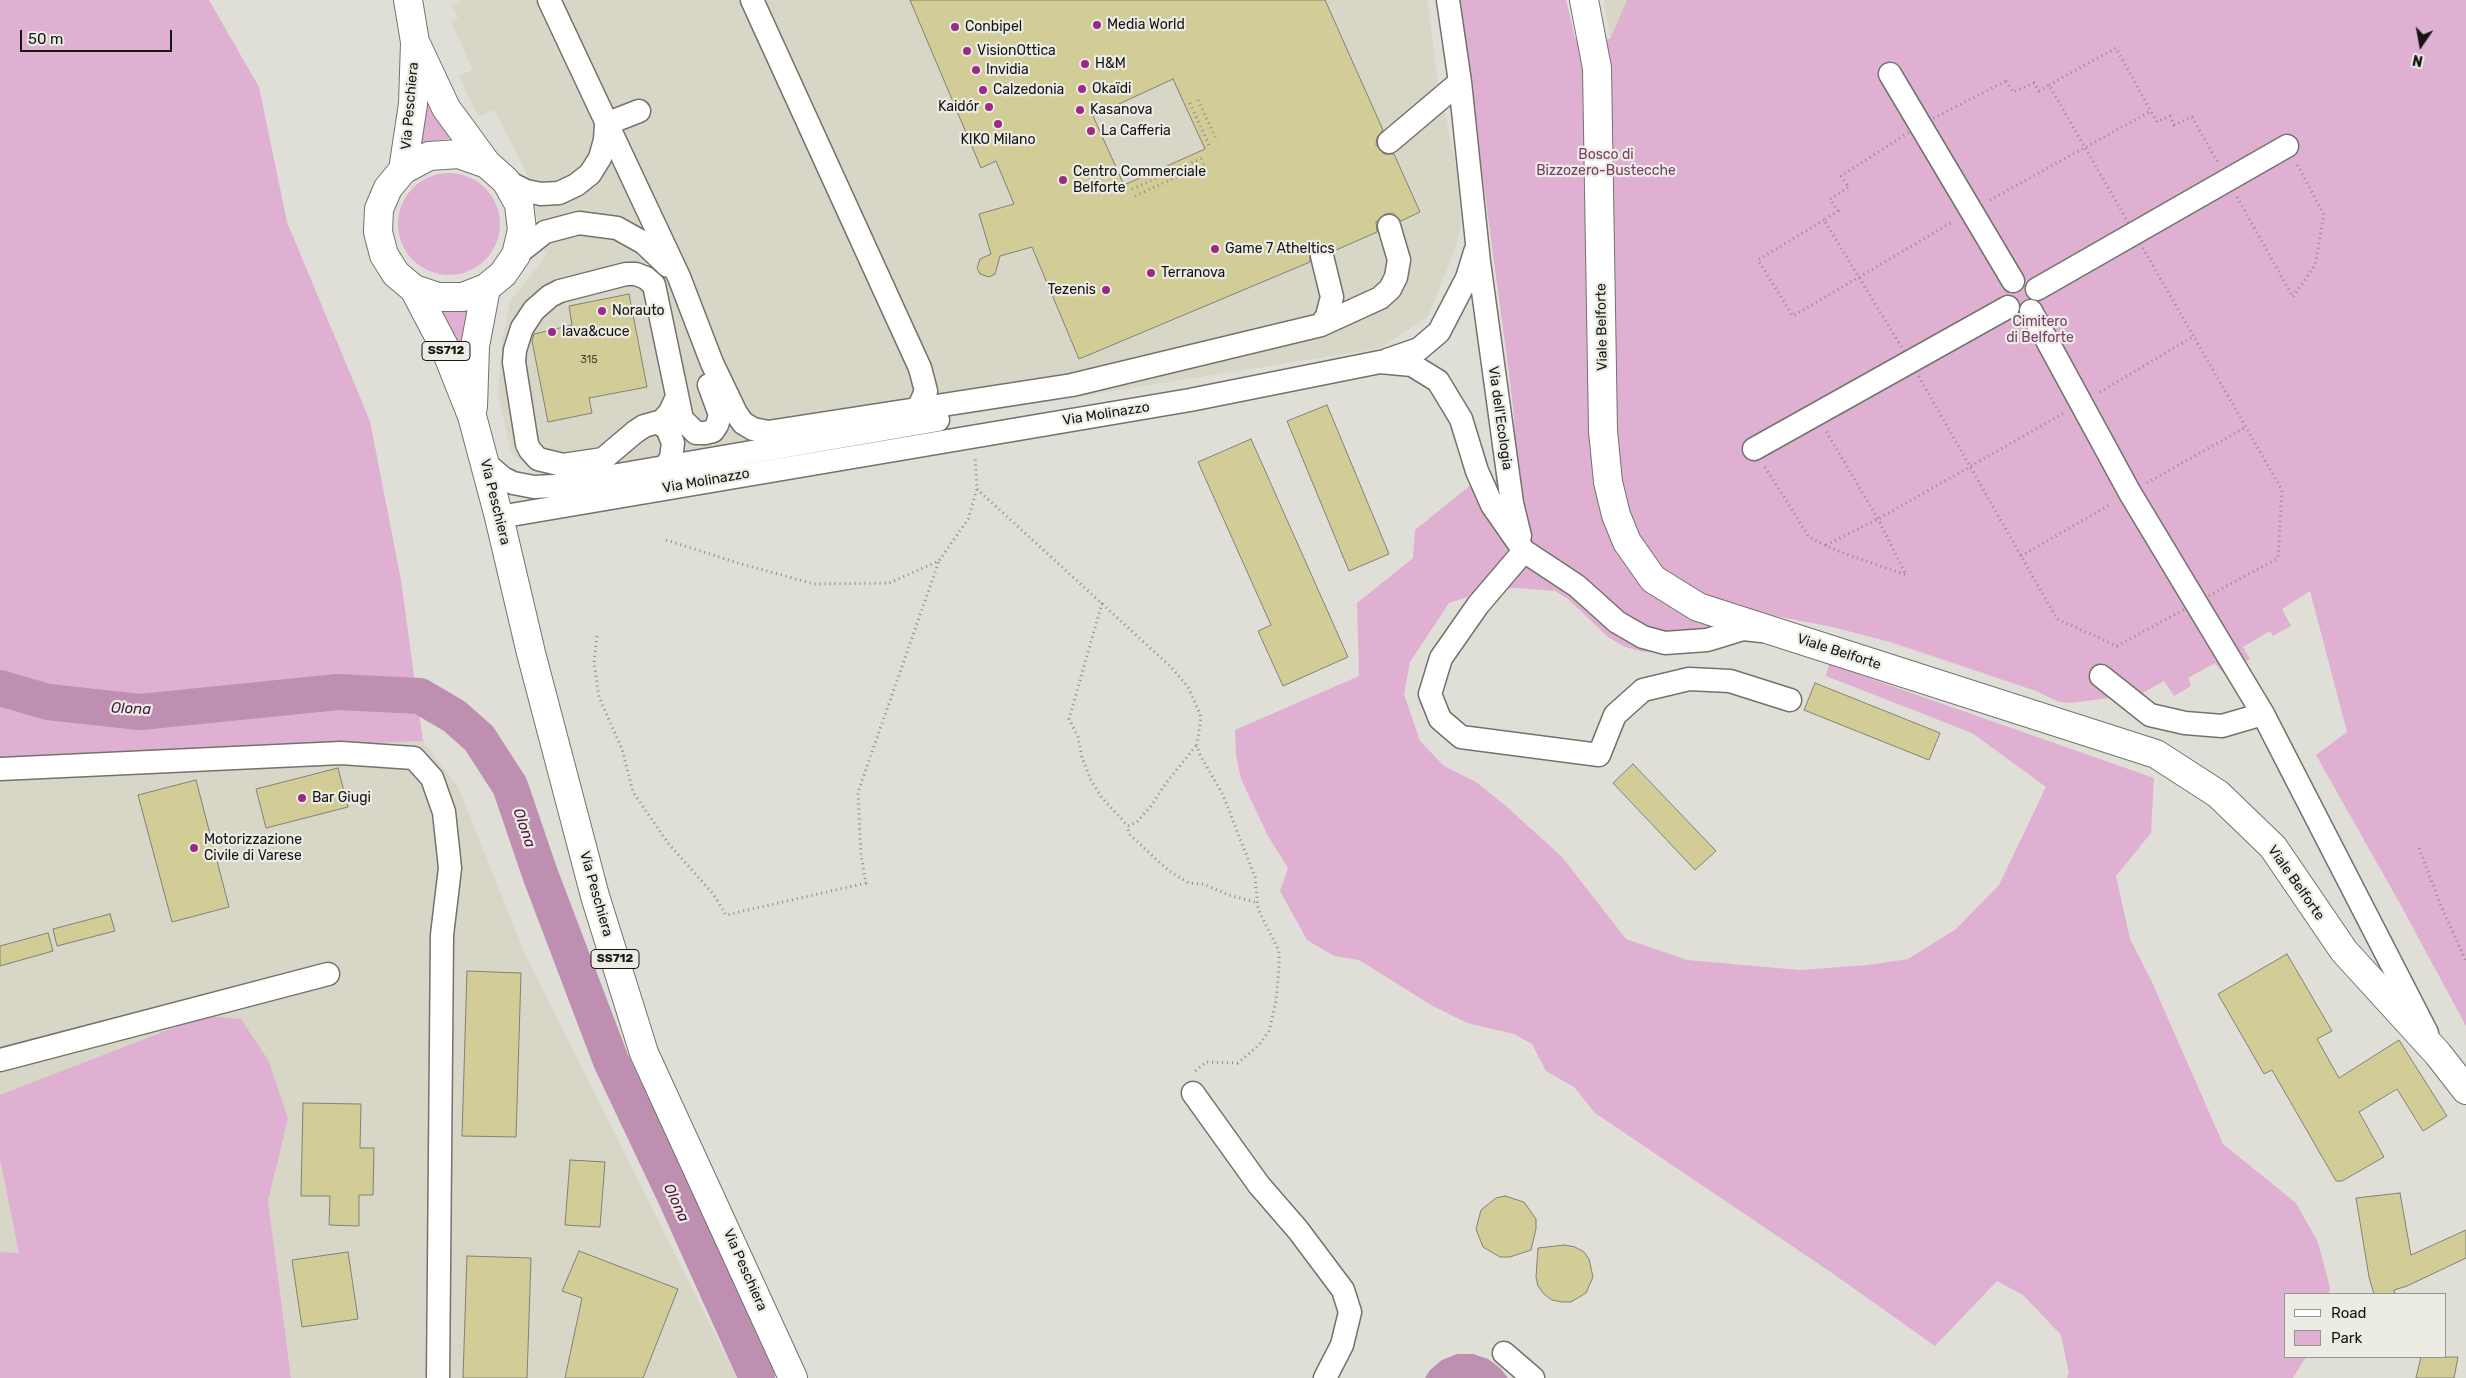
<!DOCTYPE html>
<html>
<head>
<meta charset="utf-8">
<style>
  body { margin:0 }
  #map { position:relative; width:2466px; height:1378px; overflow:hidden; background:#dfdfd8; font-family:Rubik,sans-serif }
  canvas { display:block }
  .legend { position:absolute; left:2284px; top:1293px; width:162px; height:65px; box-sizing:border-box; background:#ecece5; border:1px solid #969691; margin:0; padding:6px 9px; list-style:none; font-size:15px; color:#151513 }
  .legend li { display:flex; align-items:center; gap:10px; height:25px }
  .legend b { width:25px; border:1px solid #969691 }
  .north { position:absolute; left:2396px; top:20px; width:50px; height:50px; -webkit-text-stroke:4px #ecece5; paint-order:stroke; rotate:192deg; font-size:14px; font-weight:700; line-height:20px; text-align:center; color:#151513 }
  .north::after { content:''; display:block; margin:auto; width:18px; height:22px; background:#151513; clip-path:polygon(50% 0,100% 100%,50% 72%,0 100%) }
  .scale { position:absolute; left:20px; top:30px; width:152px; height:22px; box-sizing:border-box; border:2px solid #151513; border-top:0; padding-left:6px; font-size:15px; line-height:18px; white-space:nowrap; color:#151513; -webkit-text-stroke:4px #ecece5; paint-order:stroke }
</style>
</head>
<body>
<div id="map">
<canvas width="2466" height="1378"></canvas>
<ul class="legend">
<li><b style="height:6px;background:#fff"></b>Road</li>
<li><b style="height:14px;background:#e0b0d2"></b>Park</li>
</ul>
<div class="north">N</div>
<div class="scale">50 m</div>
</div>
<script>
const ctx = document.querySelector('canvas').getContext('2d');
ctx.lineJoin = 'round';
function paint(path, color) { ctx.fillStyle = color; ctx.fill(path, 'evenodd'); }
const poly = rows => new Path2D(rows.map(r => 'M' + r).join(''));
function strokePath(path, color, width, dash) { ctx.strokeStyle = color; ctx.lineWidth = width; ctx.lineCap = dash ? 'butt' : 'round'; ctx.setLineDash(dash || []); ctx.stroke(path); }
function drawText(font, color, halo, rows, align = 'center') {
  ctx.font = font + ' Rubik,sans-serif'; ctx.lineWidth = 4.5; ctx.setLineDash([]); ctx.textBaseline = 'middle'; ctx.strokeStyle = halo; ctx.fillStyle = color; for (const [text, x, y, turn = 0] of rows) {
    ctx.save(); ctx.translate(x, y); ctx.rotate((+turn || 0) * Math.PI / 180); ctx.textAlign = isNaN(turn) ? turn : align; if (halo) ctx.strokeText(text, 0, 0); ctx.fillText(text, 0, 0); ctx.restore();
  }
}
const built = poly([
  [459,0,1428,0,1436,72,1458,175,1461,228,1449,265,1428,316,1381,348,567,479,534,472,511,453,498,395,502,342,510,301,546,256,526,171,494,110,478,116,459,76,473,70,451,22,458,18,452,6,459,2],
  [1604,0,1627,0,1610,39],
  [423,741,459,788,525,954,737,1378,0,1378,0,758]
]);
const green = poly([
  [0,0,209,0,259,87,287,222,370,421,401,580,423,741,0,758],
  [1459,0,1566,0,1575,38,1610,39,1627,0,2466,0,2466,1026,2399,902,2316,755,2347,732,2310,591,2282,609,2291,626,2273,636,2270,631,2243,647,2250,659,2224,674,2215,663,2188,678,2191,686,2174,696,2164,681,2141,694,2070,703,2059,702,2036,691,1890,642,1832,627,1770,615,1751,616,1664,650,1644,652,1625,647,1608,637,1568,599,1555,591,1517,588,1490,590,1449,603,1410,662,1404,694,1420,741,1444,766,1476,782,1506,806,1562,857,1626,939,1687,960,1800,970,1868,965,1908,959,1956,929,1999,885,2046,787,1972,733,1826,676,1829,664,2154,778,2151,833,2116,876,2130,939,2152,982,2223,1144,2296,1203,2318,1242,2330,1288,2329,1294,2285,1294,2285,1357,2306,1357,2293,1378,2067,1378,2069,1373,2061,1335,2023,1295,1997,1281,1935,1346,1832,1273,1595,1113,1574,1087,1546,1071,1532,1044,1514,1034,1467,1023,1431,1005,1359,960,1334,956,1307,940,1280,891,1288,868,1268,836,1241,779,1236,755,1235,730,1359,676,1357,603,1413,558,1415,530,1472,484,1515,476,1514,416,1508,366],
  [424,95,452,138,422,143],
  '398 224a51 51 0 1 1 102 0a51 51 0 1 1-102 0Z',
  [433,309,470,309,462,363],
  [204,1016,241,1019,268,1060,288,1118,268,1201,291,1378,0,1378,0,1252,19,1253,0,1159,0,1095]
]);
const water = poly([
  [1457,1354,1473,1354,1488,1359,1500,1368,1508,1378,1425,1378,1430,1370,1442,1360]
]);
const river = poly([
  [0,688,48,702,140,712,338,692,420,696,454,716,479,738,510,786,540,874,611,1061,675,1196,757,1378]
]);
const building = poly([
  [910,0,1325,0,1383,130,1377,137,1376,145,1384,154,1394,154,1420,212,1401,221,1393,213,1385,214,1376,222,1377,232,1334,251,1326,244,1318,243,1310,252,1310,262,1079,359,1032,247,1000,256,995,274,989,277,980,274,977,268,980,259,991,254,979,214,1014,204,996,161,981,168,910,0],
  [1173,79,1205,149,1124,185,1093,116,1173,79],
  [629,294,647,387,589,398,592,413,548,422,532,341,534,334,572,325,569,306,629,294],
  [1327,405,1389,554,1349,571,1287,421,1327,405],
  [1251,439,1348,657,1283,686,1258,631,1271,625,1198,462,1251,439],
  [1815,683,1940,733,1929,760,1804,710,1815,683],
  [1633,764,1716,851,1695,870,1613,783,1633,764],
  [338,768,348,807,266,828,256,789,338,768],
  [196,780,229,907,172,922,138,795,196,780],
  [110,914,115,931,57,946,53,929,110,914],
  [48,933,53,951,0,966,0,946,48,933],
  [2287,954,2332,1031,2317,1039,2339,1078,2399,1040,2447,1116,2423,1131,2397,1089,2359,1112,2384,1157,2342,1181,2336,1181,2272,1070,2264,1074,2218,994,2287,954],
  [467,971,521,973,516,1137,462,1136,467,971],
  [303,1103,361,1104,360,1148,374,1148,373,1195,359,1195,359,1226,329,1225,330,1196,301,1196,303,1103],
  [570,1160,605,1162,600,1227,565,1225,570,1160],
  [2400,1193,2411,1255,2466,1230,2466,1258,2407,1286,2394,1290,2395,1294,2374,1294,2369,1277,2356,1198,2400,1193],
  [1505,1196,1524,1202,1536,1219,1536,1229,1531,1250,1510,1257,1500,1257,1483,1247,1476,1229,1481,1210,1496,1198,1505,1196],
  [1565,1245,1575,1247,1584,1252,1589,1259,1593,1277,1586,1293,1571,1302,1562,1302,1552,1300,1544,1294,1538,1286,1536,1277,1538,1248,1565,1245],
  [579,1251,678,1289,643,1378,565,1378,582,1298,562,1291,579,1251],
  [348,1252,358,1319,302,1327,292,1260,348,1252],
  [467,1256,531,1258,527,1378,463,1378,467,1256],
  [2421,1357,2458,1357,2454,1378,2416,1378,2421,1357]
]);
const path = poly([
  [2006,81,2013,92,2034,83,2039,91,2049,85,2282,490,2278,558,2117,646,2057,619,1910,361,1824,220,1838,211,1830,199,1849,187,1841,176,1920,125,2006,81],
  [2049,85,2116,48,2157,122,2170,116,2174,125,2192,117,2218,163],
  [1198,100,1217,141],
  [1190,103,1209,145],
  [1132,189,1205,157],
  [1135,196,1207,163],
  [2237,197,2293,297,2315,265,2324,215,2297,164],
  [1990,200,2151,111],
  [1824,220,1758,260,1793,316,1954,221],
  [2100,392,2194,336],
  [1765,467,1809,537,1835,550,1906,575,1878,519,1826,431],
  [2147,483,2246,427],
  [977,489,1171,667,1188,687,1197,707,1201,717,1197,745,1199,753,1223,795,1255,877,1258,909,1279,951,1279,968,1276,1001,1269,1031,1260,1044,1238,1063,1206,1062,1194,1072],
  [666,540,738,563,814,584,889,583,939,561,968,519,977,489,975,456],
  [1826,545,1878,519,2064,413],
  [2021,556,2111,504],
  [1102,603,1069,719,1078,737,1082,758,1091,780,1102,798,1128,826],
  [597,636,594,662,599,697,622,749,633,792,668,843,714,895,726,915,866,883,861,855,858,792,939,561],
  [1196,746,1166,783,1151,806,1137,822,1128,826,1129,834,1169,871,1189,883,1203,884,1229,895,1258,903],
  [2419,848,2441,906,2466,961]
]);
const minor = poly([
  [549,0,679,277,712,363,736,413,743,423,753,429,768,432,1072,385,1321,325,1380,298,1390,289,1396,277,1399,260,1389,226],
  [752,0,920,368,926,391,918,409],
  [1448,0,1460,82,1479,262,1512,503,1520,536],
  [1890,74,2013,281],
  [606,124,639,111],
  [1389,142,1460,82],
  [506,181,526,191,541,194,559,193,576,185,590,174,600,158,605,140,606,124],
  [516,255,545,232,579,223,617,228,644,243,668,266],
  [2037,289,2287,146],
  [2031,311,2130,493,2263,714,2427,1033],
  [1321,325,1327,316,1332,297,1322,256],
  [1387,360,1419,349,1439,332,1467,278,1475,252],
  [677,397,670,412,662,421,644,426,635,432,603,459,563,465,538,459,530,450,527,444,514,362,515,350,522,328,534,310,550,296,560,291,626,274,636,274,646,278,654,285,682,419,696,433,705,433,713,431,717,425,720,415,709,385],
  [658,423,667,428,673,443,671,458,664,468],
  [1754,449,2008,307],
  [484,462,503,478,513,483,534,487,554,486,938,420],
  [499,517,1190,400,1380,362,1412,365,1438,381,1461,419,1477,471,1492,505,1524,551,1577,586,1617,622,1643,637,1665,643,1707,640,1743,629,1762,631],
  [1524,551,1478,605,1441,658,1430,694,1440,719,1461,737,1599,755,1615,715,1643,690,1689,679,1730,681,1790,700],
  [2101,676,2150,715,2185,723,2222,726,2263,714],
  [0,769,341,753,414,758,432,778,444,812,450,868,442,935,438,1378],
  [0,1060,328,974],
  [1193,1093,1259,1185,1298,1230,1343,1290,1350,1312,1342,1345,1325,1378],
  [1504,1353,1533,1378]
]);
const major = poly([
  [1584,0,1597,68,1603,431,1608,482,1616,515,1627,542,1653,579,1698,607,2156,754,2218,794,2273,847,2344,951,2438,1054,2466,1090],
  [417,46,446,108,487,164],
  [403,170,429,156,459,154,487,164,506,181,519,204,522,230,516,255,503,274,486,288,463,297,438,297,414,289,396,274,384,255,378,232,379,209,388,188,403,170,413,104,415,42,408,0],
  [414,289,445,348,472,416,499,517,531,653,595,896,644,1053,793,1378],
  [473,407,475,346,486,288]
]);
const markers = [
  [1097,25,5,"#9b2985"],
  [955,27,5,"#9b2985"],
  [967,51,5,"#9b2985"],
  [1085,64,5,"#9b2985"],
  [976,70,5,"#9b2985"],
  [1082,89,5,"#9b2985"],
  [983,90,5,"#9b2985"],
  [989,107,5,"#9b2985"],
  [1080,110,5,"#9b2985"],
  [998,124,5,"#9b2985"],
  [1091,131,5,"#9b2985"],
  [1063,180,5,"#9b2985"],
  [1215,249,5,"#9b2985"],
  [1151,273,5,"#9b2985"],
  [1106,290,5,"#9b2985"],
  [602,311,5,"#9b2985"],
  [552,332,5,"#9b2985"],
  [302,798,5,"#9b2985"],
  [194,848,5,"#9b2985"]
];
const numberNames = [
  ["315",589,360]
];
const shields = [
  [446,351,48],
  [615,959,48]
];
const shieldNames = [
  ["SS712",446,351],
  ["SS712",615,959]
];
const poiNames = [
  ["Media World",1107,25],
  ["Conbipel",965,27],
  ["VisionOttica",977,51],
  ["H&M",1095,64],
  ["Invidia",986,70],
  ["Okaïdi",1092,89],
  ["Calzedonia",993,90],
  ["Kaidór",979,107,"right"],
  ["Kasanova",1090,110],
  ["La Cafferia",1101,131],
  ["KIKO Milano",998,140,"center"],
  ["Centro Commerciale",1073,172],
  ["Belforte",1073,188],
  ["Game 7 Atheltics",1225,249],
  ["Terranova",1161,273],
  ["Tezenis",1096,290,"right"],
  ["Norauto",612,311],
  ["lava&cuce",562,332],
  ["Bar Giugi",312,798],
  ["Motorizzazione",204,840],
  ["Civile di Varese",204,856]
];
const streetNames = [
  ["Via Peschiera",410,106,-85],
  ["Viale Belforte",1602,327,-91],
  ["Via Molinazzo",1106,414,-9],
  ["Via dell'Ecologia",1500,418,82],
  ["Via Molinazzo",706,481,-10],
  ["Via Peschiera",495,502,76],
  ["Viale Belforte",1839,652,18],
  ["Viale Belforte",2296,883,55],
  ["Via Peschiera",596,894,74],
  ["Via Peschiera",745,1270,66]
];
const parkNames = [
  ["Bosco di",1606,155],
  ["Bizzozero-Bustecche",1606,171],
  ["Cimitero",2040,322],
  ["di Belforte",2040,338]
];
const waterNames = [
  ["Olona",131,709,2],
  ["Olona",524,828,71],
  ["Olona",676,1203,65]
];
paint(built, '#d7d6c7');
paint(green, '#e0b0d2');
paint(water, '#be8fb1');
strokePath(river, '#be8fb1', 36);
paint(building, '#d2cd96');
strokePath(building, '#82817b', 1);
strokePath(minor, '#73726c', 25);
strokePath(major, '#73726c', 30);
strokePath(path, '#8c8c87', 3, [1, 4]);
strokePath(minor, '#fff', 22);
strokePath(major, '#fff', 28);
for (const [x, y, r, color] of markers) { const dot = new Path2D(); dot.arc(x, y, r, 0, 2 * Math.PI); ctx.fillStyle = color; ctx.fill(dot); strokePath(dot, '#ecece5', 2); }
drawText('11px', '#444334', null, numberNames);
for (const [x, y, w] of shields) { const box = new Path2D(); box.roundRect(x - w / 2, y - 9.5, w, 19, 4); ctx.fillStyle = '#ecece5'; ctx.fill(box); strokePath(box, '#151513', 1); }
drawText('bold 12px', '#151513', null, shieldNames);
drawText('14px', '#151513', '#ecece5', poiNames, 'left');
drawText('14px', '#151513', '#ecece5', streetNames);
drawText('14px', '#793e6b', '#ecece5', parkNames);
drawText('italic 15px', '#4c1441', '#ecece5', waterNames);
</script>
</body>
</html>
